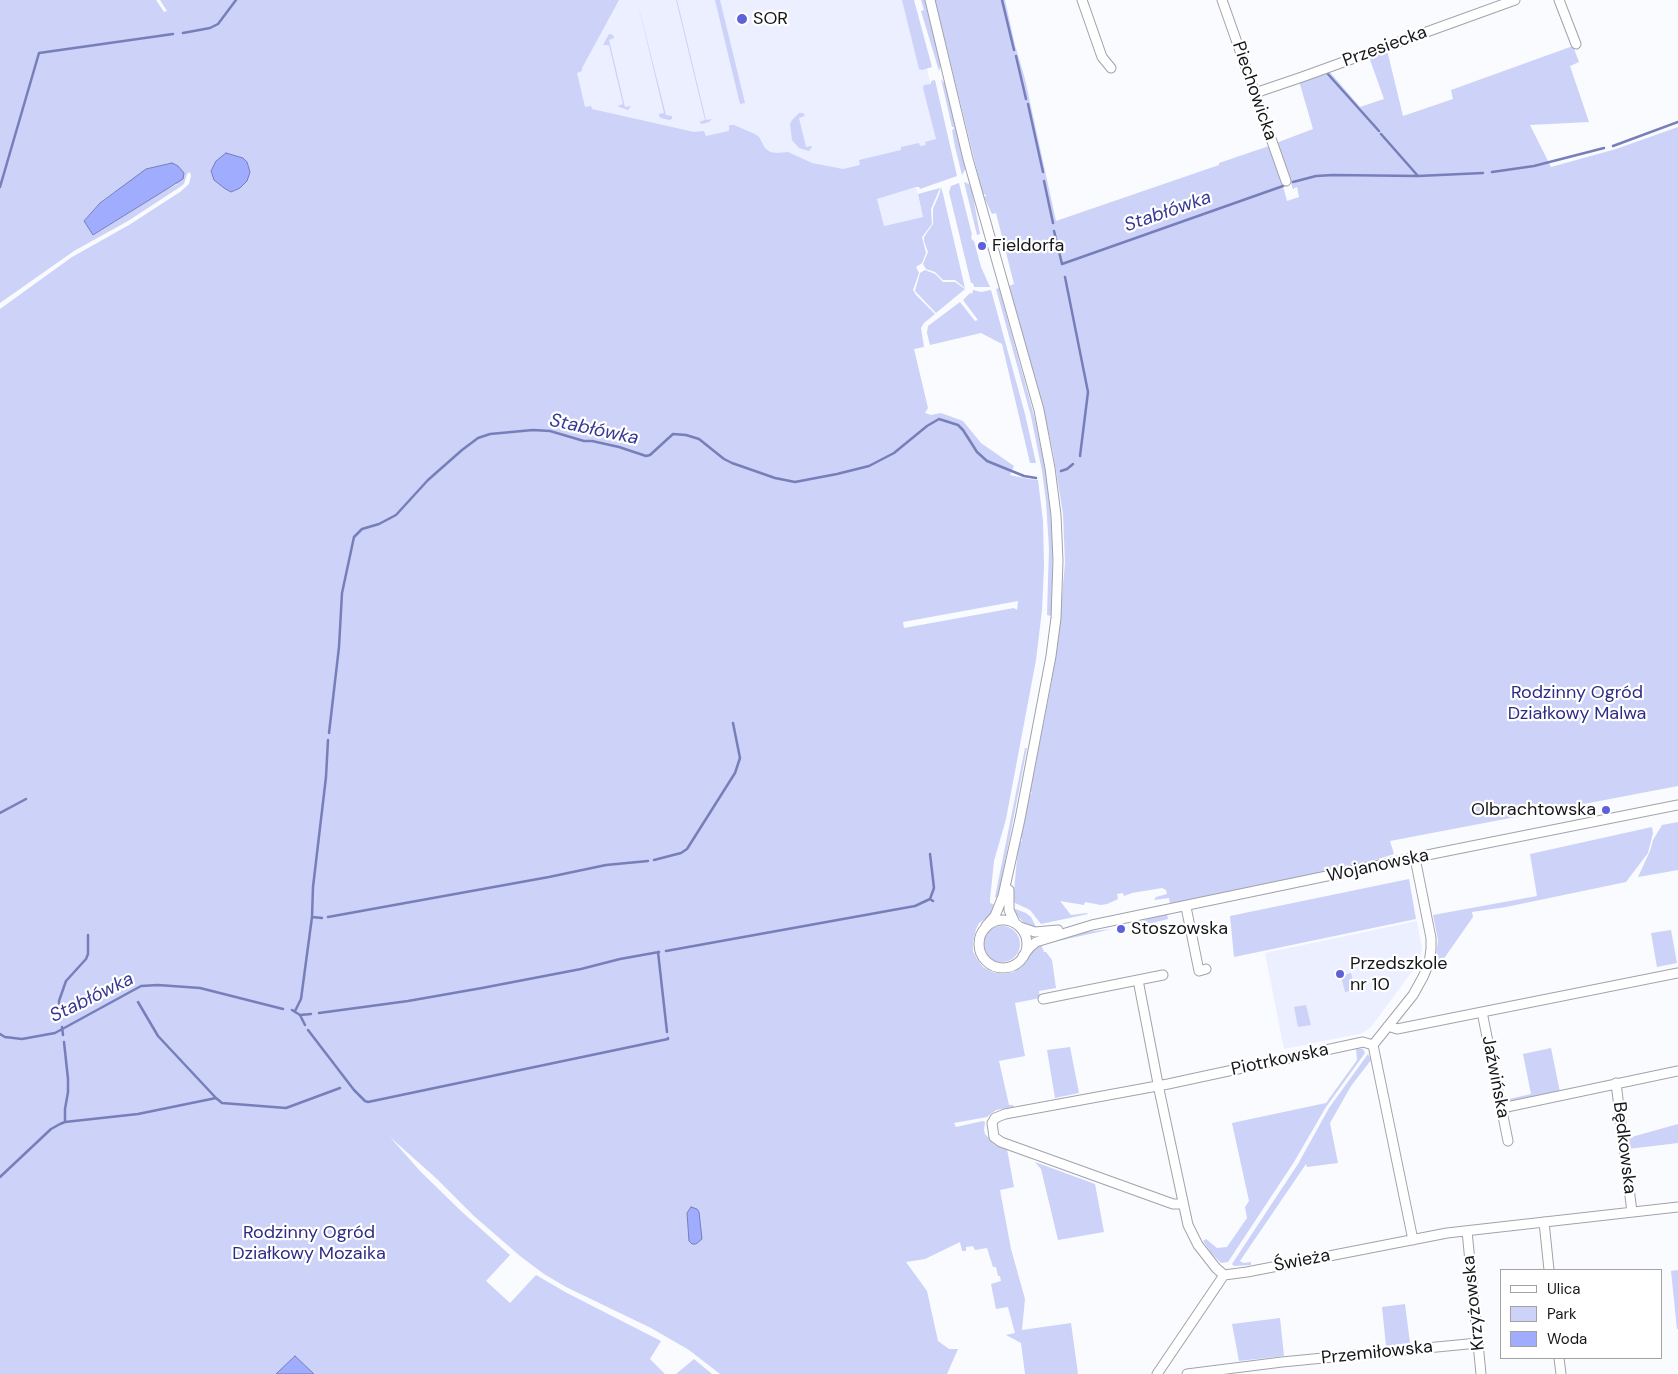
<!DOCTYPE html>
<html>
<head>
<meta charset="utf-8">
<style>
  body { margin:0 }
  #map { position:relative; width:1678px; height:1374px; overflow:hidden; background:#fafbfe; font-family:"DM Sans",sans-serif }
  canvas { display:block }
  .legend { position:absolute; left:1500px; top:1269px; width:162px; height:90px; box-sizing:border-box; background:#fff; border:1px solid #a1a2a3; margin:0; padding:6px 9px; list-style:none; font-size:15px; color:#151619 }
  .legend li { display:flex; align-items:center; gap:10px; height:25px }
  .legend b { width:25px; border:1px solid #a1a2a3 }
</style>
</head>
<body>
<div id="map">
<canvas width="1678" height="1374"></canvas>
<ul class="legend">
<li><b style="height:6px;background:#fff"></b>Ulica</li>
<li><b style="height:14px;background:#ccd2f8"></b>Park</li>
<li><b style="height:14px;background:#a0acfd"></b>Woda</li>
</ul>
</div>
<script>
const ctx = document.querySelector('canvas').getContext('2d');
ctx.lineJoin = 'round';
function paint(path, color) { ctx.fillStyle = color; ctx.fill(path, 'evenodd'); }
const poly = rows => new Path2D(rows.map(r => 'M' + r).join(''));
function strokePath(path, color, width, dash) { ctx.strokeStyle = color; ctx.lineWidth = width; ctx.lineCap = dash ? 'butt' : 'round'; ctx.setLineDash(dash || []); ctx.stroke(path); }
function drawText(font, color, halo, rows, align = 'center') {
  ctx.font = font + ' "DM Sans",sans-serif'; ctx.lineWidth = 4.5; ctx.setLineDash([]); ctx.textBaseline = 'middle'; ctx.strokeStyle = halo; ctx.fillStyle = color; for (const [text, x, y, turn = 0] of rows) {
    ctx.save(); ctx.translate(x, y); ctx.rotate((+turn || 0) * Math.PI / 180); ctx.textAlign = isNaN(turn) ? turn : align; if (halo) ctx.strokeText(text, 0, 0); ctx.fillText(text, 0, 0); ctx.restore();
  }
}
const built = poly([
  [616,0,911,0,944,142,845,172,560,104],
  [916,187,923,217,883,226,877,199],
  [1417,921,1422,949,1419,962,1371,1027,1363,1033,1284,1049,1265,953]
]);
const green = poly([
  [0,0,156,0,164,12,167,11,160,0,619,0,582,68,582,71,577,73,585,107,591,106,592,109,694,132,704,131,706,136,729,131,729,125,734,125,755,134,759,137,765,148,770,152,777,153,788,152,812,163,843,169,860,165,859,160,901,150,901,147,919,143,920,146,926,145,925,142,936,139,923,88,924,85,931,84,931,81,935,80,957,176,920,189,919,187,916,187,877,199,884,226,923,217,918,194,940,188,931,209,932,224,922,237,926,253,922,263,916,267,919,273,913,290,916,295,935,314,924,323,921,328,924,347,914,349,928,408,925,413,931,415,941,413,963,421,981,443,1014,466,1010,475,1029,479,1038,480,1043,521,1044,566,1042,610,1036,660,1006,819,994,861,990,899,990,903,995,905,992,914,979,923,976,929,973,942,973,951,977,959,983,967,992,972,1003,974,1014,972,1022,966,1033,949,1041,944,1044,952,1046,952,1052,960,1056,988,1039,991,1040,998,1015,1003,1025,1056,999,1061,1009,1105,1013,1105,1014,1107,996,1110,987,1117,954,1123,956,1127,983,1121,985,1122,984,1130,985,1134,990,1139,994,1144,1007,1149,1014,1187,1000,1190,1011,1249,1025,1299,1022,1330,1071,1323,1078,1374,1025,1374,1021,1343,1006,1335,1015,1333,1008,1307,996,1309,991,1284,1001,1281,1000,1276,998,1276,996,1267,993,1267,987,1248,975,1250,973,1246,966,1247,966,1251,962,1251,960,1242,925,1259,906,1262,927,1291,938,1341,949,1349,958,1349,947,1374,720,1374,689,1350,651,1328,566,1287,544,1274,520,1256,474,1216,437,1179,390,1137,420,1171,461,1211,510,1255,486,1281,510,1303,536,1275,567,1293,661,1341,650,1359,665,1374,0,1374,0,309,72,257,129,225,180,192,189,184,191,176,190,172,187,174,184,184,177,189,128,221,74,251,0,303],
  [178,184,165,190,94,235,84,221,100,203,114,192],
  [1018,601,1017,610,1014,608,904,628,903,622],
  [637,0,666,115,672,116,672,119,669,120,661,118,659,116,659,114,664,113],
  [676,0,677,0,706,120,712,119,709,122,702,124,699,122,705,120],
  [715,0,720,0,745,103,740,104],
  [902,0,914,0,932,67,922,70,919,69],
  [921,0,926,0,941,65,939,71,921,11,924,10],
  [935,0,1005,0,1015,45,1025,79,1056,221,1219,165,1219,163,1269,146,1284,190,1287,201,1299,197,1297,187,1293,189,1276,143,1313,129,1299,81,1329,71,1360,107,1384,99,1369,57,1387,50,1403,116,1453,99,1451,90,1573,46,1579,62,1570,66,1589,122,1530,125,1551,167,1616,149,1678,127,1678,786,1390,841,1394,854,1359,865,1170,904,1169,898,1154,900,1156,897,1167,894,1166,890,1162,888,1132,893,1124,896,1123,893,1117,894,1118,899,1107,904,1101,905,1085,902,1084,905,1060,901,1071,915,1087,913,1088,914,1041,924,1030,910,1015,903,1013,901,1018,849,1020,841,1022,841,1022,839,1020,839,1029,794,1031,794,1032,793,1030,792,1051,685,1058,641,1065,563,1063,514,1053,452,1047,425,1009,286,1014,284,996,213,992,214,984,197,986,196,985,194,983,195],
  [609,34,613,35,614,38,609,40,625,107,631,106,628,110,617,106,623,104,609,45,603,45],
  [941,79,946,85,966,168,962,175,955,147,952,130,954,129,954,127,952,127],
  [799,113,803,113,805,116,799,118,806,147,811,146,812,147,809,151,799,148,792,140,790,124,792,120],
  [964,182,969,184,972,191,980,234,977,235],
  [959,183,972,235,971,236,972,240,974,241,981,267,990,287,974,287,973,283,971,283,949,192,951,186],
  [941,187,943,194,965,288,955,280,943,280,935,272,926,269,923,264,928,252,924,241,924,237,933,224,933,209,939,195],
  [925,270,935,274,943,282,955,282,965,289,936,313,915,291,920,273],
  [999,288,1035,419,1045,468,1050,509,1053,550,1051,616,1047,615,1049,549,1046,501,1042,471,1031,416,996,289],
  [973,290,981,292,991,290,1025,414,1036,463,1030,463,1002,344,981,333,930,345,927,333,928,326,960,302,975,321,978,320,963,300,970,293,972,294],
  [1025,748,1027,748,998,898,995,897],
  [1678,822,1678,870,1638,877,1650,851,1653,840,1662,825],
  [1652,827,1653,833,1648,853,1626,882,1506,907,1472,912,1473,917,1438,967,1435,965,1438,940,1433,915,1537,896,1530,854],
  [1409,879,1416,919,1234,957,1230,916],
  [1013,908,1026,913,1031,917,1037,929,1029,927,1023,922,1015,913],
  [1167,914,1168,919,1137,927,1136,924,1149,918],
  '984 944a18 18 0 1 1 36 0a18 18 0 1 1-36 0Z',
  [1112,929,1049,943,1047,942,1085,932],
  [1671,930,1677,963,1657,967,1651,933],
  [1351,973,1355,990,1345,992,1341,976],
  [1306,1005,1311,1025,1298,1027,1294,1007],
  [1070,1047,1079,1093,1055,1098,1047,1050],
  [1356,1048,1363,1049,1365,1053,1326,1107,1294,1162,1228,1262,1221,1263,1212,1254,1203,1241,1206,1239,1217,1248,1227,1247,1247,1218,1245,1207,1249,1201,1232,1123,1326,1103,1357,1060],
  [1551,1048,1560,1092,1511,1103,1504,1099,1504,1095,1509,1099,1531,1094,1523,1054],
  [1368,1054,1371,1060,1351,1086,1330,1123,1338,1163,1307,1167,1306,1164,1240,1261,1243,1263,1251,1262,1251,1265,1234,1266,1232,1264,1298,1164,1329,1108],
  [1678,1124,1678,1143,1628,1149,1628,1138],
  [1035,1162,1095,1184,1104,1232,1058,1240,1041,1169],
  [1678,1270,1678,1329,1677,1329,1671,1271],
  [1405,1304,1410,1343,1386,1346,1382,1307],
  [1280,1318,1284,1356,1239,1361,1232,1324],
  [694,1359,712,1374,676,1374]
]);
const water = poly([
  [226,153,243,158,247,162,250,172,247,181,240,188,231,192,224,188,214,180,211,171,216,161,226,153],
  [172,163,178,166,184,173,183,179,93,235,84,221,100,203,146,169,172,163],
  [691,1207,697,1209,699,1212,702,1239,696,1244,692,1244,689,1241,687,1213,691,1207],
  [295,1356,314,1374,276,1374,295,1356]
]);
const stream = poly([
  [1002,0,1014,50],
  [183,33,210,28,218,24,236,0],
  [1016,56,1026,99],
  [1327,73,1379,131],
  [1028,104,1043,172],
  [1381,134,1418,176],
  [1613,146,1678,122],
  [1492,172,1534,166,1604,148],
  [1044,181,1053,223],
  [1293,182,1316,176,1333,175,1418,176,1483,173],
  [0,187,39,53,173,34],
  [1054,231,1062,264],
  [1062,264,1283,186],
  [1065,277,1088,392,1080,456],
  [1061,471,1067,469,1073,464],
  [329,733,339,647,342,593,354,537,362,529,379,524,396,515,428,480,462,450,478,438,490,434,533,430,550,431,584,441,592,441,619,447,646,456,650,455,673,434,686,435,699,439,724,459,732,463,775,478,795,482,837,474,869,466,894,453,927,426,939,419,958,425,963,430,977,452,987,461,1024,476,1036,478],
  [0,813,26,799],
  [930,854,934,888,930,899],
  [654,860,681,853,687,849,735,773,740,758,733,723],
  [312,917,322,918],
  [328,917,549,877,606,865,648,861],
  [666,951,915,906,930,899,933,901],
  [658,952,667,1032],
  [138,1002,158,1036,216,1098,222,1103,286,1108,340,1088],
  [292,1010,300,1015,305,1025],
  [295,1011,301,999,312,917,313,887,326,777,328,740],
  [319,1013,408,1001,482,988,581,969,620,959,659,952],
  [300,1015,311,1014],
  [60,1018,59,1001,66,981,86,959,88,954,88,935],
  [62,1027,63,1035],
  [308,1030,354,1090,365,1101,368,1102,668,1039,668,1038],
  [0,1034,5,1037,22,1039,55,1033,141,986,158,985,200,988,283,1009],
  [64,1042,68,1079,68,1092,65,1109,65,1122],
  [0,1177,51,1129,60,1124,65,1122,138,1114,216,1098]
]);
const street = poly([
  [930,0,968,159,1039,410,1050,468,1056,515,1058,561,1056,618,1051,656,1020,819,1003,896,995,916,986,926],
  [1082,0,1102,57,1111,68],
  [1222,0,1286,181],
  [1559,0,1576,44],
  [1255,93,1302,77,1515,0],
  [1009,890,1009,910,1015,923],
  [1186,907,1199,971,1206,969],
  '979 944a24 24 0 1 1 48 0a24 24 0 1 1-48 0Z',
  [1020,927,1035,932,1058,930],
  [1023,956,1030,947,1036,942,1092,925,1437,853,1678,805],
  [1138,980,1160,1094,1188,1225,1198,1245,1216,1268,1224,1275,1247,1272,1447,1233,1678,1207],
  [1043,999,1163,975],
  [1482,1012,1508,1141],
  [1388,1026,1397,1029,1678,973],
  [1373,1045,1413,995,1423,977,1429,963,1431,949,1431,938,1415,858],
  [1373,1045,1413,1240],
  [1616,1083,1632,1212],
  [1502,1108,1678,1071],
  [1183,1204,1173,1204,1001,1142,994,1137,992,1123,995,1118,1005,1114,1168,1084,1363,1042,1373,1045],
  [1544,1222,1549,1270],
  [1467,1231,1481,1374],
  [1559,1358,1561,1374],
  [1157,1374,1224,1275],
  [1187,1374,1282,1362,1478,1343]
]);
const markers = [
  [742,19,6,"#5d62da"],
  [982,246,5,"#5d62da"],
  [1606,810,5,"#5d62da"],
  [1121,929,5,"#5d62da"],
  [1340,974,5,"#5d62da"]
];
const poiNames = [
  ["SOR",753,19],
  ["Fieldorfa",992,246],
  ["Olbrachtowska",1596,810,"right"],
  ["Stoszowska",1131,929],
  ["Przedszkole",1350,964],
  ["nr 10",1350,985]
];
const streetNames = [
  ["Przesiecka",1385,47,-20],
  ["Piechowicka",1254,91,71],
  ["Wojanowska",1378,866,-12],
  ["Piotrkowska",1280,1060,-12],
  ["Jaźwińska",1495,1077,79],
  ["Będkowska",1624,1148,83],
  ["Świeża",1302,1261,-11],
  ["Krzyżowska",1474,1303,-96],
  ["Przemiłowska",1377,1353,-6]
];
const parkNames = [
  ["Rodzinny Ogród",1577,693],
  ["Działkowy Malwa",1577,714],
  ["Rodzinny Ogród",309,1233],
  ["Działkowy Mozaika",309,1254]
];
const waterNames = [
  ["Stabłówka",1168,212,-19],
  ["Stabłówka",594,430,12],
  ["Stabłówka",92,998,-26]
];
paint(built, '#ebefff');
paint(green, '#ccd2f8');
paint(water, '#a0acfd');
strokePath(water, '#767fb9', 1);
strokePath(stream, '#767fb9', 2.5);
strokePath(street, '#a1a3ab', 11);
strokePath(street, '#fff', 9);
for (const [x, y, r, color] of markers) { const dot = new Path2D(); dot.arc(x, y, r, 0, 2 * Math.PI); ctx.fillStyle = color; ctx.fill(dot); strokePath(dot, '#fff', 2); }
drawText('18px', '#151619', '#fff', poiNames, 'left');
drawText('18px', '#151619', '#fff', streetNames);
drawText('18px', '#2e2b86', '#fff', parkNames);
drawText('italic 19px', '#393995', '#fff', waterNames);
</script>
</body>
</html>
